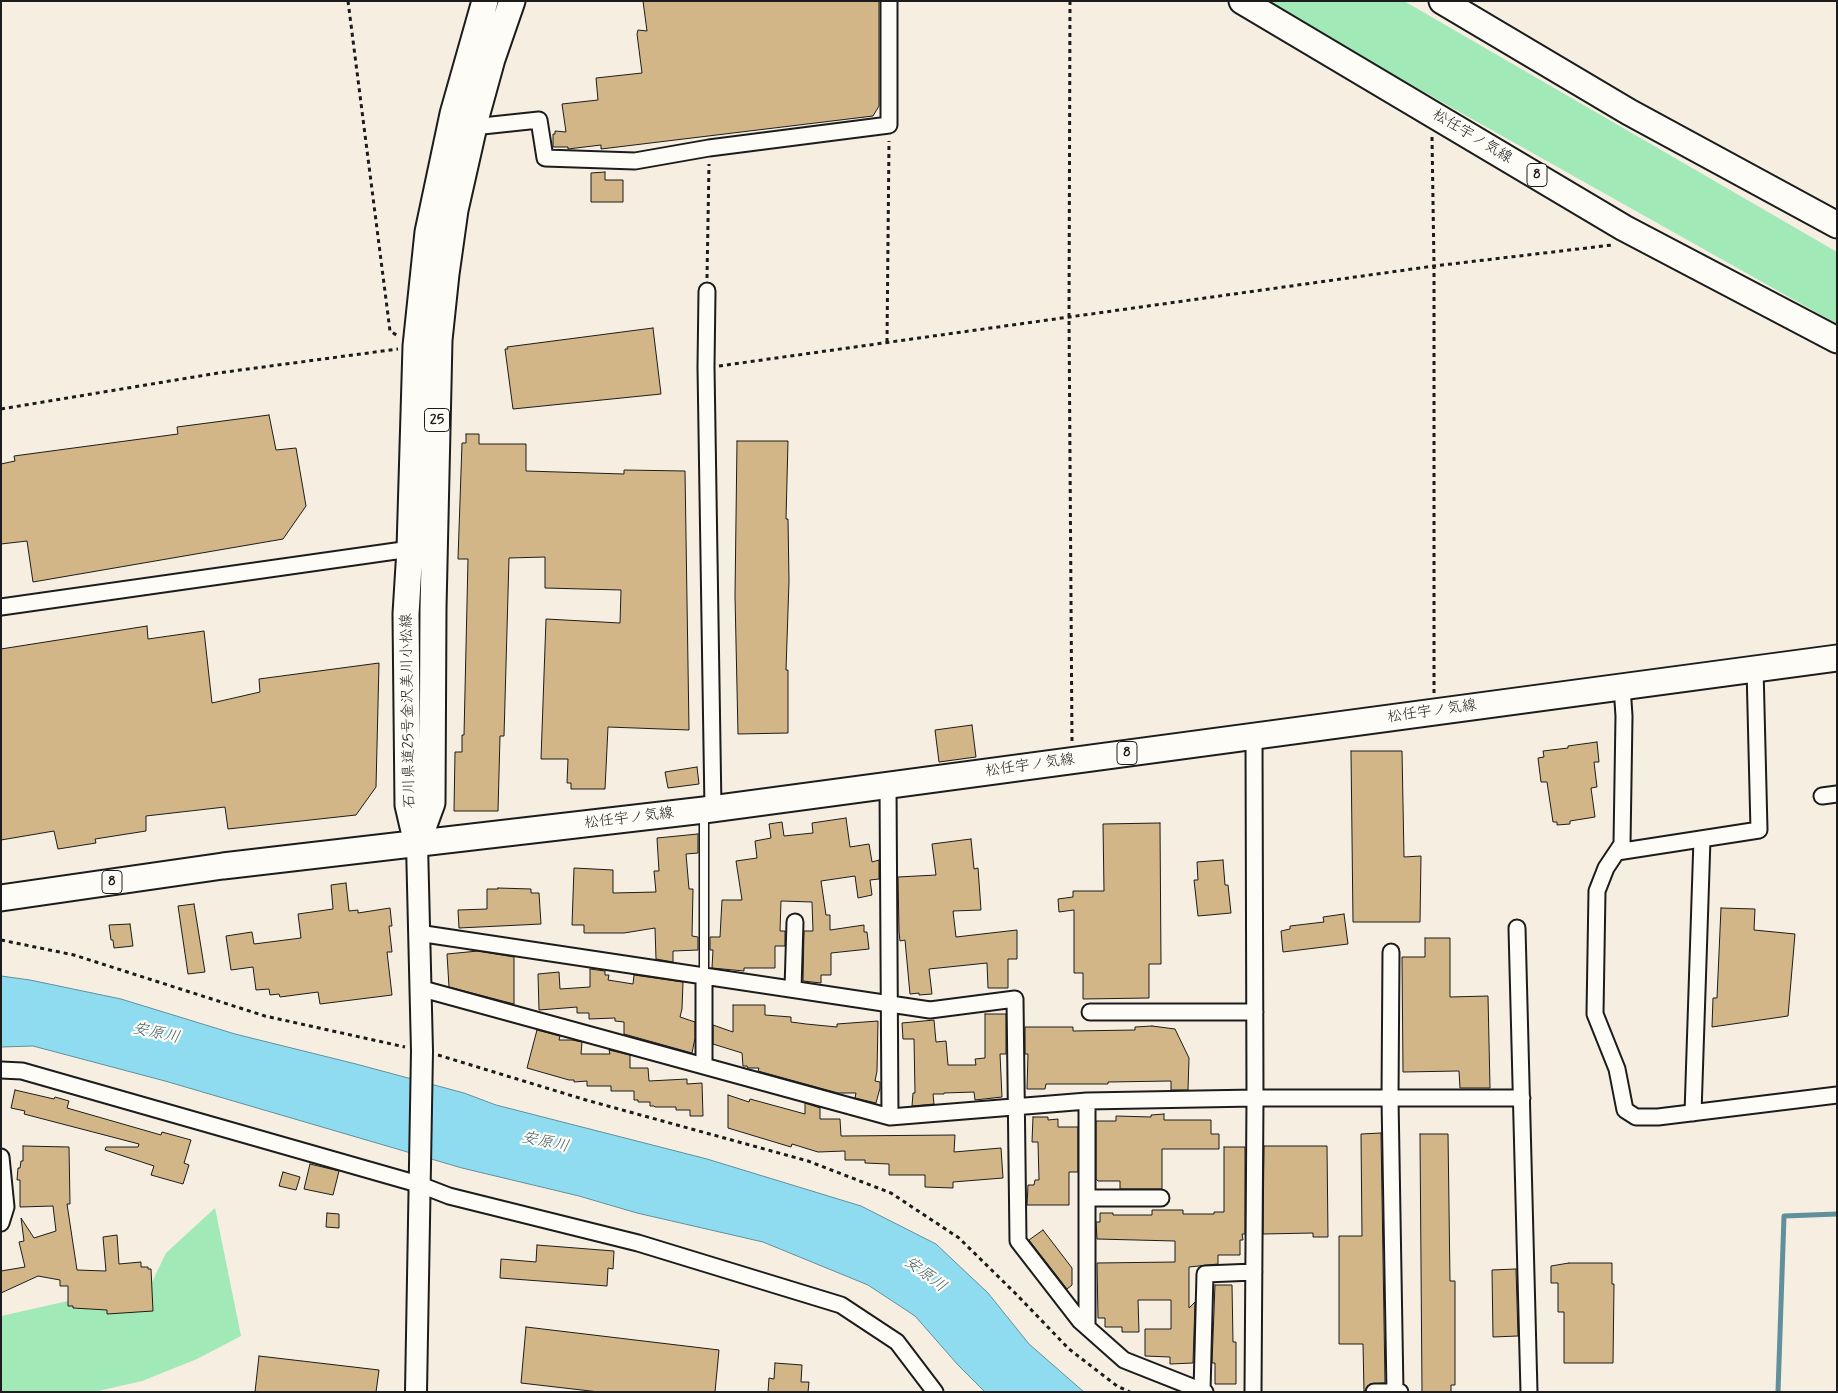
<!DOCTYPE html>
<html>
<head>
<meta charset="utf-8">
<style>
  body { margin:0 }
  #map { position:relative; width:1838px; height:1393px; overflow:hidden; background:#f5eee1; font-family:Mynerve,sans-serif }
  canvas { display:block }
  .frame { position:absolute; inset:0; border:2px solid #1c1c1c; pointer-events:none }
</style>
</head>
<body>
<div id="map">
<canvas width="1838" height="1393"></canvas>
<div class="frame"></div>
</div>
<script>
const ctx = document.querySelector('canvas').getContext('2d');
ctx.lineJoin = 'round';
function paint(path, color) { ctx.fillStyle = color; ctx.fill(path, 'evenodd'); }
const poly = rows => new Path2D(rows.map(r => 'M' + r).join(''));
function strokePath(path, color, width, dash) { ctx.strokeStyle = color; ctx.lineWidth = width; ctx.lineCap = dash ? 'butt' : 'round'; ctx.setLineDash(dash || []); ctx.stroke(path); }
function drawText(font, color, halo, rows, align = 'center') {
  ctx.font = font + ' Mynerve,"Klee One",sans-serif'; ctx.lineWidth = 4.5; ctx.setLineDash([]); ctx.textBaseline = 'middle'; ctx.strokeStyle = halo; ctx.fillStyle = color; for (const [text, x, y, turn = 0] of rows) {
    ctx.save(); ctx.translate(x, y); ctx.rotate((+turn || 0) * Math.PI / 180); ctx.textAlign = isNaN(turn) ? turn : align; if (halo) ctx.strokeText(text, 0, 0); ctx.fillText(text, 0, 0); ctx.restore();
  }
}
const green = poly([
  [1262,1,1404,1,1837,252,1837,324],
  [215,1208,241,1336,197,1359,142,1381,94,1392,1,1392,1,1316,77,1299,138,1311,166,1253]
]);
const water = poly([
  [1,976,30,980,121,999,235,1034,356,1064,464,1093,496,1105,707,1159,861,1206,936,1244,988,1293,1029,1344,1084,1392,985,1392,958,1365,915,1316,868,1285,763,1242,637,1213,579,1196,462,1168,165,1081,33,1046,1,1047,1,976]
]);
const stream = poly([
  [1778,1392,1784,1216,1837,1214]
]);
const building = poly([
  [643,1,879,1,879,106,873,116,601,149,601,145,568,149,568,147,553,147,553,134,555,134,555,131,566,132,562,104,598,100,596,78,642,73,637,34,638,30,647,31,643,1],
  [605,172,605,180,623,180,623,202,591,202,591,173,605,172],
  [653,328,661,394,513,409,505,349,508,349,507,347,653,328],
  [269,415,276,450,296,448,306,506,283,539,33,582,27,541,1,544,1,464,15,461,14,456,178,434,177,427,269,415],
  [466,434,479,434,479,444,526,444,526,471,624,474,624,470,685,471,689,730,608,727,605,789,571,789,571,783,567,783,568,759,541,759,546,619,620,623,621,590,545,588,545,557,509,558,504,736,500,736,498,811,454,811,455,752,462,752,462,735,464,735,468,559,458,559,462,443,466,443,466,434],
  [737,441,788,441,786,519,788,519,789,581,786,670,788,670,788,733,738,734,735,596,737,441],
  [147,626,148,639,204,631,212,703,260,692,259,679,379,663,376,787,356,815,228,829,225,807,146,816,146,831,95,839,96,843,58,849,54,831,1,840,1,649,147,626],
  [972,725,976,757,939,762,935,730,972,725],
  [1597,742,1599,762,1594,762,1597,787,1591,788,1595,817,1570,821,1570,824,1557,825,1557,822,1553,822,1547,782,1541,782,1538,758,1544,757,1543,751,1568,748,1568,746,1597,742],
  [1351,751,1402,751,1404,857,1421,856,1420,922,1353,922,1351,751],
  [697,767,699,784,668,788,665,772,697,767],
  [846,818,850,847,869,844,872,862,879,860,879,879,870,880,872,895,858,898,855,876,821,881,826,915,830,915,830,930,864,925,864,932,867,932,869,949,831,953,831,975,821,975,821,983,803,981,804,931,813,931,812,902,781,901,780,931,785,931,785,946,775,946,775,968,744,968,744,971,712,968,713,950,710,950,710,937,720,937,722,900,742,900,736,861,757,858,755,841,771,838,769,824,782,822,784,836,813,833,812,823,846,818],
  [1160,823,1161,964,1149,964,1149,998,1083,999,1083,973,1074,973,1074,910,1059,912,1058,899,1073,897,1073,891,1104,891,1103,824,1160,823],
  [698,834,698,853,686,854,689,889,693,889,692,936,698,937,698,950,673,951,673,962,656,959,655,928,624,933,584,933,584,925,572,925,574,868,613,870,613,893,656,892,654,871,659,871,657,838,698,834],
  [971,839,974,869,978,868,981,910,953,911,956,937,1017,930,1017,959,1008,959,1008,988,988,988,987,963,929,969,932,994,919,995,919,993,910,994,905,940,900,941,899,932,898,877,936,875,932,844,971,839],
  [1223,860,1225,885,1228,885,1231,913,1198,916,1194,880,1198,880,1197,862,1223,860],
  [346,883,349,911,358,910,358,913,390,908,392,926,389,926,392,952,387,952,392,995,320,1004,318,992,280,997,279,994,270,995,269,989,256,990,253,967,231,970,226,936,252,932,254,944,301,938,298,914,333,909,331,885,346,883],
  [498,888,531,889,531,893,539,893,541,924,459,928,458,910,487,909,487,889,498,889,498,888],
  [194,904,205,972,188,974,178,906,194,904],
  [1721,908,1755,909,1754,930,1795,934,1788,1016,1712,1027,1713,998,1717,998,1721,908],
  [1344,914,1348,944,1283,952,1281,931,1290,929,1290,926,1324,922,1323,917,1344,914],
  [130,924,133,946,114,948,113,940,111,940,109,925,130,924],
  [1425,938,1450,938,1450,997,1488,996,1490,1088,1460,1088,1459,1071,1403,1072,1402,957,1425,957,1425,938],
  [478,951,514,957,514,1004,449,987,447,954,478,951],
  [590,969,605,971,605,975,609,975,608,980,633,984,634,975,683,982,682,1009,680,1017,695,1022,695,1038,692,1053,624,1034,624,1022,615,1021,615,1018,589,1019,589,1013,577,1013,577,1007,539,1010,538,974,559,972,560,989,590,987,590,969],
  [733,1005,765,1005,765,1015,791,1017,791,1022,806,1024,837,1027,837,1024,878,1021,877,1071,875,1081,880,1082,880,1088,876,1103,855,1098,856,1093,838,1093,758,1071,759,1068,748,1068,747,1066,743,1066,742,1053,713,1044,713,1025,733,1032,733,1005],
  [985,1014,1006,1014,1006,1054,1000,1054,1002,1097,975,1100,974,1092,944,1093,944,1094,933,1094,934,1104,912,1106,913,1093,915,1093,914,1039,903,1039,902,1023,934,1020,936,1042,946,1041,948,1065,976,1065,975,1059,985,1058,985,1014],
  [1152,1026,1175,1029,1189,1058,1188,1090,1171,1090,1171,1081,1108,1082,1108,1084,1046,1084,1045,1089,1027,1089,1028,1054,1025,1054,1025,1027,1073,1027,1073,1031,1135,1030,1135,1027,1152,1026],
  [537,1030,560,1036,559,1040,572,1040,582,1042,581,1054,610,1054,609,1050,630,1055,630,1068,648,1068,649,1081,687,1079,687,1084,702,1083,703,1116,690,1116,690,1110,676,1110,676,1107,655,1107,654,1106,650,1106,650,1102,638,1102,638,1100,634,1100,634,1091,611,1091,611,1086,587,1086,587,1081,574,1082,574,1080,569,1080,527,1068,537,1030],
  [15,1090,54,1099,55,1097,69,1101,67,1108,161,1135,162,1132,191,1140,184,1163,189,1165,183,1184,151,1175,154,1166,105,1150,106,1147,138,1147,139,1144,24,1114,25,1111,11,1108,15,1090],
  [728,1095,749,1102,750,1099,805,1114,805,1103,820,1108,820,1119,840,1119,841,1136,955,1135,954,1152,1001,1148,1003,1178,953,1182,953,1188,925,1187,925,1175,889,1175,889,1164,865,1163,865,1160,845,1160,845,1151,818,1152,792,1144,791,1147,728,1128,728,1095],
  [1164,1114,1164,1120,1211,1120,1211,1134,1219,1134,1219,1149,1162,1149,1162,1189,1120,1189,1120,1181,1098,1181,1096,1179,1096,1121,1116,1121,1116,1116,1151,1117,1151,1115,1164,1114],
  [1033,1117,1048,1117,1048,1120,1058,1119,1058,1127,1078,1127,1078,1172,1069,1172,1069,1205,1027,1205,1028,1185,1034,1185,1035,1180,1039,1180,1038,1142,1032,1142,1033,1117],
  [1381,1133,1385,1383,1370,1384,1364,1392,1363,1344,1339,1344,1339,1236,1362,1236,1361,1134,1381,1133],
  [1420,1134,1448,1134,1450,1281,1455,1281,1455,1385,1451,1385,1451,1392,1422,1392,1420,1134],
  [23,1146,69,1147,70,1204,67,1204,77,1270,106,1271,103,1237,117,1235,119,1264,141,1262,141,1267,148,1267,148,1269,151,1269,153,1311,107,1314,107,1310,73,1308,73,1306,68,1306,68,1286,60,1286,60,1280,38,1276,1,1293,1,1271,25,1267,19,1242,24,1241,21,1218,34,1238,56,1231,53,1206,20,1207,20,1180,17,1180,18,1168,20,1168,21,1161,23,1161,23,1146],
  [1264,1146,1327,1146,1328,1237,1313,1237,1313,1233,1263,1234,1264,1146],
  [1224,1147,1245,1147,1245,1234,1242,1234,1243,1240,1240,1240,1240,1255,1218,1255,1218,1264,1189,1267,1189,1308,1195,1302,1193,1363,1170,1364,1170,1357,1145,1356,1145,1329,1171,1329,1171,1300,1138,1300,1139,1332,1122,1332,1122,1327,1105,1327,1105,1318,1098,1318,1097,1263,1175,1262,1175,1241,1097,1239,1096,1222,1100,1222,1100,1213,1113,1213,1113,1215,1152,1215,1152,1210,1183,1210,1183,1214,1214,1214,1214,1212,1224,1212,1224,1147],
  [310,1164,339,1171,333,1195,304,1189,310,1164],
  [283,1172,300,1177,296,1190,279,1186,283,1172],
  [327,1213,339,1214,339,1228,326,1227,327,1213],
  [1043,1230,1072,1268,1072,1285,1067,1289,1029,1240,1043,1230],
  [537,1245,614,1251,613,1269,608,1268,607,1286,500,1278,501,1259,536,1262,537,1245],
  [1569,1263,1612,1263,1612,1284,1614,1284,1613,1363,1564,1363,1564,1312,1558,1312,1558,1283,1551,1283,1551,1266,1569,1263],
  [1516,1269,1518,1336,1493,1337,1492,1270,1516,1269],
  [1215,1285,1232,1285,1233,1342,1236,1342,1236,1384,1215,1384,1215,1363,1212,1363,1215,1285],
  [526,1327,719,1350,715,1392,599,1392,521,1383,526,1327],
  [259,1356,379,1370,376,1392,255,1392,259,1356],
  [775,1363,802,1365,801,1382,809,1382,808,1392,768,1392,769,1378,774,1379,775,1363]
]);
const path = poly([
  [348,1,390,331,398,336],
  [1070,1,1069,316,1072,742],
  [1432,137,1434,266,1434,693],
  [707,278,709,164],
  [887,342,889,141],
  [719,366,1434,266,1612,245],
  [1,409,218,373,398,349],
  [1,940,74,955,265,1016,405,1047],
  [438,1055,586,1100,808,1161,891,1193,959,1238,1016,1294,1069,1349,1117,1386,1130,1392]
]);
const service = poly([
  [704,975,704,814]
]);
const minor = poly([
  [473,127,539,120,545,158,635,161,709,148,889,125,889,1],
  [707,291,706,367,713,809],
  [1,607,410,549],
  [1622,686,1624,716,1622,844,1606,868,1597,891,1595,1014,1617,1069,1625,1110,1636,1117,1658,1117,1837,1095],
  [888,785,890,1117],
  [1822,796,1837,794],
  [1617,852,1759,830,1755,668],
  [1517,928,1529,1392],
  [418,933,930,1010,1015,999,1018,1241,1080,1321,1124,1360,1205,1392],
  [1391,952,1390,1098,1395,1392],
  [704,975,704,1065],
  [419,988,890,1117,1087,1101,1255,1098,1522,1098],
  [793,989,795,922],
  [1090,1012,1255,1012],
  [1,1070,22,1071,418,1184,449,1196,638,1243,841,1305,897,1342,935,1392],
  [1693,1113,1702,839],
  [1,1157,6,1207,1,1223],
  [1087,1198,1161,1198],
  [1087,1327,1087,1101],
  [1202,1391,1205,1274,1254,1272],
  [1253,1392,1255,1098,1254,737],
  [1374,1392,1400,1392]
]);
const tertiary = poly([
  [416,1392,422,1051,417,844]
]);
const primary = poly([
  [1242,1,1624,228,1837,340],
  [1442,1,1629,112,1837,225],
  [417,844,432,803,433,608,439,340,446,274,455,210,476,117,492,59,512,1],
  [417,844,408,805,406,614,410,549,416,346,428,232,453,114,485,1],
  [1,898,223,866,704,810,1837,658]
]);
const shields = [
  [1537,175,20],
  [437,420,25],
  [1127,753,20],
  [112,882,20]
];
const shieldNames = [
  ["8",1537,175],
  ["25",437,420],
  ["8",1127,753],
  ["8",112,882]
];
const streetNames = [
  ["松任宇ノ気線",1472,137,31],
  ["石川県道25号金沢美川小松線",409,711,-91],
  ["松任宇ノ気線",1432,712,-8],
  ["松任宇ノ気線",1030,766,-8],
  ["松任宇ノ気線",629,819,-7]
];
const waterNames = [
  ["安原川",156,1034,12],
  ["安原川",545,1143,12],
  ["安原川",925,1275,37]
];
paint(green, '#a1e9b7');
paint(water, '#8fdcf0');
strokePath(water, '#618f9b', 1);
strokePath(stream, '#618f9b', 5);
paint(building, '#d3b687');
strokePath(building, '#1c1c1c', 1);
strokePath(service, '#1c1c1c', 11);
strokePath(minor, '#1c1c1c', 19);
strokePath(tertiary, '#1c1c1c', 24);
strokePath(primary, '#1c1c1c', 29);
strokePath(path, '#1c1c1c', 3, [4, 4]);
strokePath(service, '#fdfcf7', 8);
strokePath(minor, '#fdfcf7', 15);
strokePath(tertiary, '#fdfcf7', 20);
strokePath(primary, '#fdfcf7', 25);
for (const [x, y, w] of shields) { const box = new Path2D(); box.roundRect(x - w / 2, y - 11.5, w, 23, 4); ctx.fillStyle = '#fdfcf7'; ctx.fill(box); strokePath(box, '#1c1c1c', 1); }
drawText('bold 14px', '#1c1c1c', null, shieldNames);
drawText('15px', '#1c1c1c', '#fdfcf7', streetNames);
drawText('italic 16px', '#445f66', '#fdfcf7', waterNames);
</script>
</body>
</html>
